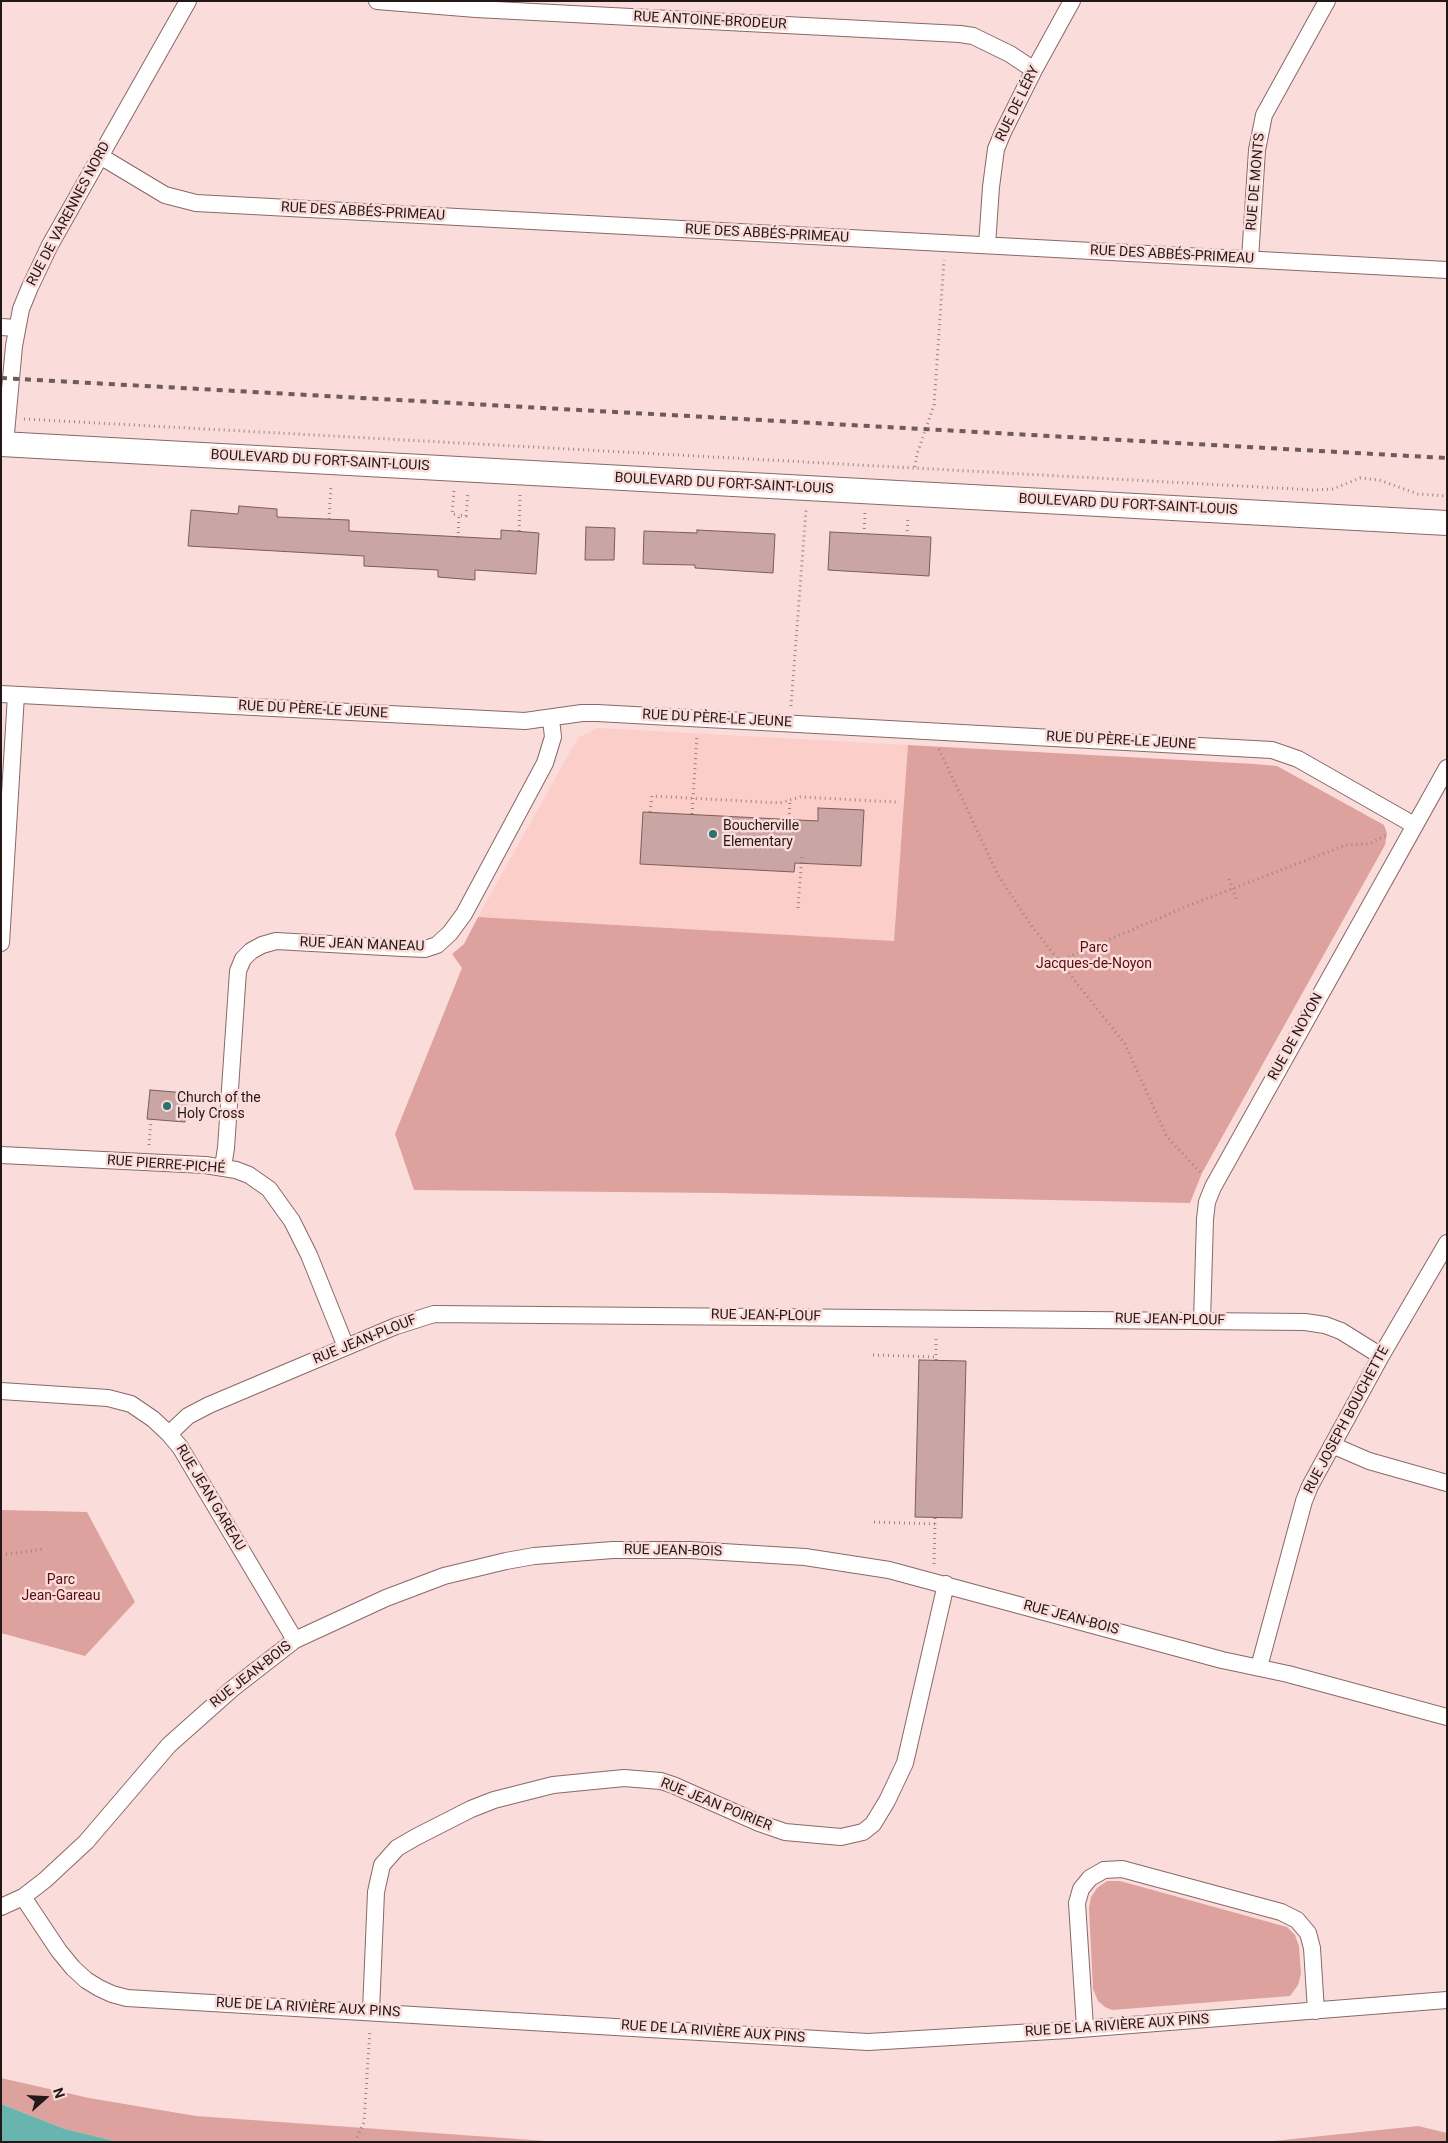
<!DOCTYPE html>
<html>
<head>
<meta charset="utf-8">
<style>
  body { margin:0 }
  #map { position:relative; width:1448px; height:2143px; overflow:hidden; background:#fadcda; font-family:Roboto,sans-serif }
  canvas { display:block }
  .frame { position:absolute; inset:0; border:2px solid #241717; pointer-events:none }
  .north { position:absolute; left:20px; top:2073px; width:50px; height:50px; -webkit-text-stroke:4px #fadcda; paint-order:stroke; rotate:71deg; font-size:14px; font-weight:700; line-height:20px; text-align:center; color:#241717 }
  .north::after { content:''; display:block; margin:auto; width:18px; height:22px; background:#241717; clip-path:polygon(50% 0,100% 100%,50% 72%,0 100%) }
</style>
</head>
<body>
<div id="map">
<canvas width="1448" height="2143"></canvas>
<div class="frame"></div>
<div class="north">N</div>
</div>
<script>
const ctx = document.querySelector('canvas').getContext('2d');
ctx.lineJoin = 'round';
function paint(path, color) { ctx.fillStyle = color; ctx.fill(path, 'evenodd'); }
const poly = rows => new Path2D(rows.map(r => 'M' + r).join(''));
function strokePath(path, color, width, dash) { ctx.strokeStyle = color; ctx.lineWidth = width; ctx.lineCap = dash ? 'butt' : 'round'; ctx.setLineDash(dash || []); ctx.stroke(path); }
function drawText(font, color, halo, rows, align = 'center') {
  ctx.font = font + ' Roboto,sans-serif'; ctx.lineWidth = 5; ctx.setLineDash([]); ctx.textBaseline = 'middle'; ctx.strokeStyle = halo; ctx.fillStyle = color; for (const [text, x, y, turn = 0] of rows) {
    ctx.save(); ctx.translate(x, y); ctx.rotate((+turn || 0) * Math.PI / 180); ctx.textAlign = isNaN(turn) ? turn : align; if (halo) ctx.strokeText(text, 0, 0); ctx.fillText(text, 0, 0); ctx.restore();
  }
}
const built = poly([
  [598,728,908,745,894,941,478,917,571,750,579,737]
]);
const green = poly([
  [908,745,1255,764,1277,766,1384,825,1387,833,1385,845,1202,1173,1190,1203,719,1193,414,1190,395,1134,462,968,452,954,464,944,478,917,894,941],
  [1,1510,87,1512,135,1602,85,1656,1,1633],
  [1107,1881,1120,1881,1287,1927,1295,1935,1299,1946,1301,1974,1298,1985,1290,1996,1112,2010,1105,2007,1098,2001,1093,1989,1089,1908,1091,1897,1097,1888],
  [1,2078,89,2098,196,2116,560,2142,119,2142,65,2129,1,2104],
  [1418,2126,1447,2133,1447,2142,1264,2142]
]);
const water = poly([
  [1,2104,65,2129,119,2142,1,2142]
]);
const building = poly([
  [239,506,277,509,277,517,349,520,349,531,501,539,501,530,539,533,536,574,475,570,475,580,438,577,438,570,364,566,364,556,188,546,191,510,238,514,239,506],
  [586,527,615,528,614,560,585,560,586,527],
  [697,530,775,534,773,573,695,568,695,565,643,564,644,531,697,533,697,530],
  [830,532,931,537,929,576,828,570,830,532],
  [818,808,864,810,861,866,795,863,794,872,640,864,643,812,818,821,818,808],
  [150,1090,187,1093,185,1122,147,1119,150,1090],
  [919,1360,966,1361,962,1518,915,1517,919,1360]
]);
const path = poly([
  [24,419,1314,490,1333,489,1360,478,1379,480,1418,494,1447,496],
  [915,467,917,454,934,405,944,260],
  [454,491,452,514,459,515],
  [329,519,331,485],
  [519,531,520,495],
  [864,534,865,513],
  [907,536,908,516],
  [458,538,459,515,466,516,468,492],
  [791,706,806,510],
  [939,749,998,875,1033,928,1125,1044,1167,1137,1201,1173],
  [650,812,652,796,780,803,800,797,896,802],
  [692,814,697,735],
  [789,819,790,800],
  [1229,879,1237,901],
  [798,908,802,855],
  [1059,961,1190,905,1346,845,1369,844,1389,834],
  [149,1145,151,1120],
  [873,1355,936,1357],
  [936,1360,936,1336],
  [874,1522,935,1524,934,1564],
  [935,1524,935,1517],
  [1,1555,45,1549],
  [355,2142,364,2122,370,2029]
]);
const street = poly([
  [377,1,476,9,960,34,973,36,1010,54,1034,70],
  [100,156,165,195,196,203,1447,270],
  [987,245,991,187,996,149,1003,132,1034,70,1072,1],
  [1250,259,1257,150,1264,115,1327,1],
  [1,327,17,328],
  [5,444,14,346,21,309,30,287,50,245,188,1],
  [1,694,525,721,582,713,597,713,1272,750,1298,759,1414,825],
  [1,943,16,695],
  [1,1155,205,1165,236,1170,249,1175,269,1189,292,1221,309,1255,346,1347],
  [223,1167,226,1148,238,971,243,959,251,951,262,945,276,941,402,948,425,949,437,945,450,933,464,914,545,763,553,737,551,719],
  [1202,1321,1205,1219,1207,1202,1213,1187,1447,768],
  [1,1391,108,1398,131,1404,153,1419,169,1434,180,1447,295,1640],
  [169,1434,188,1416,209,1405,396,1326,434,1314,1305,1322,1325,1325,1341,1331,1381,1356],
  [1332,1445,1369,1461,1447,1483],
  [1259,1667,1304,1501,1310,1486,1381,1356,1447,1243],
  [23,1897,59,1951,73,1968,86,1980,99,1988,112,1994,127,1998,868,2042,1068,2030,1447,2000],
  [1,1907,23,1897,45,1880,86,1842,169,1745,232,1689,295,1640,386,1598,444,1576,506,1561,534,1556,613,1550,690,1550,805,1557,889,1570,1222,1660,1288,1674,1447,1717],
  [371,2011,376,1892,382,1865,397,1848,416,1837,471,1809,494,1800,553,1785,624,1778,661,1781,673,1785,759,1823,785,1832,841,1837,863,1832,873,1824,887,1801,905,1763,946,1584],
  [1085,2028,1077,1903,1081,1889,1090,1878,1104,1870,1122,1869,1281,1912,1297,1920,1308,1933,1312,1948,1316,2011]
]);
const secondary = poly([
  [1,444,1447,523]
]);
const rail = poly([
  [1,378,1447,458]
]);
const markers = [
  [713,834,5,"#29726f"],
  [167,1106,5,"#29726f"]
];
const streetNames = [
  ["RUE ANTOINE-BRODEUR",710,21,3],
  ["RUE DE LÉRY",1018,104,-64],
  ["RUE DE MONTS",1256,182,-85],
  ["RUE DES ABBÉS-PRIMEAU",363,212,3],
  ["RUE DE VARENNES NORD",69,214,-62],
  ["RUE DES ABBÉS-PRIMEAU",767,234,3],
  ["RUE DES ABBÉS-PRIMEAU",1172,255,3],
  ["BOULEVARD DU FORT-SAINT-LOUIS",320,461,3],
  ["BOULEVARD DU FORT-SAINT-LOUIS",724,484,3],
  ["BOULEVARD DU FORT-SAINT-LOUIS",1128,505,3],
  ["RUE DU PÈRE-LE JEUNE",313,710,3],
  ["RUE DU PÈRE-LE JEUNE",717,719,3],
  ["RUE DU PÈRE-LE JEUNE",1121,741,3],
  ["RUE JEAN MANEAU",362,945,2],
  ["RUE DE NOYON",1296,1037,-61],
  ["RUE PIERRE-PICHÉ",166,1165,4],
  ["RUE JEAN-PLOUF",766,1316,1],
  ["RUE JEAN-PLOUF",1170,1320,1],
  ["RUE JEAN-PLOUF",365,1340,-22],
  ["RUE JOSEPH BOUCHETTE",1347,1420,-62],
  ["RUE JEAN GAREAU",210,1498,59],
  ["RUE JEAN-BOIS",673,1551,1],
  ["RUE JEAN-BOIS",1071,1618,15],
  ["RUE JEAN-BOIS",251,1675,-38],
  ["RUE JEAN POIRIER",716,1805,22],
  ["RUE DE LA RIVIÈRE AUX PINS",308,2008,3],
  ["RUE DE LA RIVIÈRE AUX PINS",1117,2026,-4],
  ["RUE DE LA RIVIÈRE AUX PINS",713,2032,4]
];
const poiNames = [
  ["Boucherville",723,826],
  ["Elementary",723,842],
  ["Church of the",177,1098],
  ["Holy Cross",177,1114]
];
const parkNames = [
  ["Parc",1094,948],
  ["Jacques-de-Noyon",1094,964],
  ["Parc",61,1580],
  ["Jean-Gareau",61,1596]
];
paint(built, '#fbceca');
paint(green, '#dea29e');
paint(water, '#68b4af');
paint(building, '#c9a5a3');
strokePath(building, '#7c5c5a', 1);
strokePath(street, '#896866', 18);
strokePath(secondary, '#896866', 26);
strokePath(path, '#9a8482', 3, [1, 4]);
strokePath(street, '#fff', 16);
strokePath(secondary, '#fff', 24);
strokePath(rail, '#6e5b5b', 4, [6, 6]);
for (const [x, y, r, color] of markers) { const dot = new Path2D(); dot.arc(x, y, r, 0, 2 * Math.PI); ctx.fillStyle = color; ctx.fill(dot); strokePath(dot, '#fadcda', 2); }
drawText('14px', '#241717', '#fadcda', streetNames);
drawText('14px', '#241717', '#fadcda', poiNames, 'left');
drawText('14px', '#580d13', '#fadcda', parkNames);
</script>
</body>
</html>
